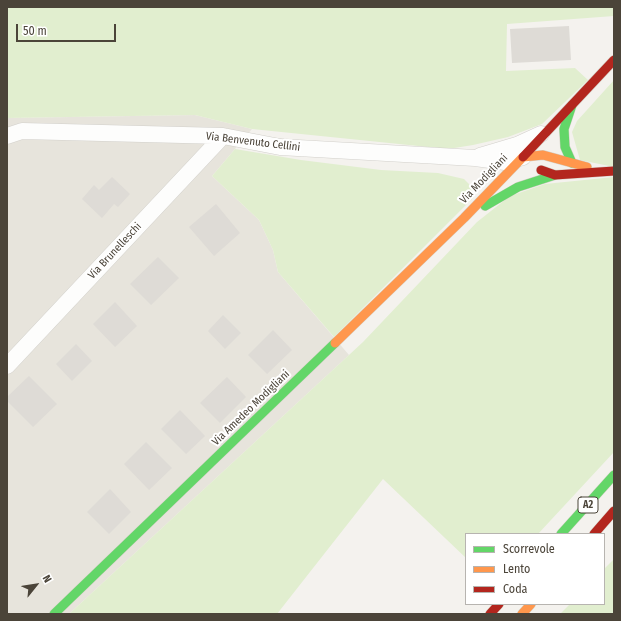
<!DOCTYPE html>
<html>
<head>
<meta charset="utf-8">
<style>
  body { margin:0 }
  #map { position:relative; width:621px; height:621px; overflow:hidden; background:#f4f2ee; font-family:"Fira Sans Condensed",sans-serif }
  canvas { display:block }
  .frame { position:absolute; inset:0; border:8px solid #4b4439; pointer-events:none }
  .legend { position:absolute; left:465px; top:533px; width:140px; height:72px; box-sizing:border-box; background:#fff; border:1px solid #b7b4b0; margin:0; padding:5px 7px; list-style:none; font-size:12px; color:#4b4439 }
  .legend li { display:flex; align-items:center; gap:8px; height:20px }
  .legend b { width:20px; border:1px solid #b7b4b0 }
  .north { position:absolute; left:16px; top:565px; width:40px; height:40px; -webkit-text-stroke:3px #fff; paint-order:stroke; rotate:60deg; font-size:11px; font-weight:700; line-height:16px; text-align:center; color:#4b4439 }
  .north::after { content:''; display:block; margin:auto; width:14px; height:18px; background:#4b4439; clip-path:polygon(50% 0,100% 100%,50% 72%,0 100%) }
  .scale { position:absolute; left:16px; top:24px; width:100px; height:18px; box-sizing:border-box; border:2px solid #4b4439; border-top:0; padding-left:5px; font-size:12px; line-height:14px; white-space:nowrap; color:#4b4439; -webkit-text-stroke:3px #fff; paint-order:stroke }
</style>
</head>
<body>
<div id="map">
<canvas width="621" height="621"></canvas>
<div class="frame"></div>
<ul class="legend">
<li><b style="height:5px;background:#63d668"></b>Scorrevole</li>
<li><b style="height:5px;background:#ff974d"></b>Lento</li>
<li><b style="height:5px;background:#b3261e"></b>Coda</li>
</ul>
<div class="north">N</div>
<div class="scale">50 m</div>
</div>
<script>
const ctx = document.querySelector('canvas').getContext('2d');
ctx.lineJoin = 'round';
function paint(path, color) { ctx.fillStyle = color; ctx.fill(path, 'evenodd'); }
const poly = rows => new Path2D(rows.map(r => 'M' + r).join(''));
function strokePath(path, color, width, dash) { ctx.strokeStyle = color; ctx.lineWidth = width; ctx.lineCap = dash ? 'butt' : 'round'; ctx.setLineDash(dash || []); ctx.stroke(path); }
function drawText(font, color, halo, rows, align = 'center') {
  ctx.font = font + ' "Fira Sans Condensed",sans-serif'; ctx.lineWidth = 4; ctx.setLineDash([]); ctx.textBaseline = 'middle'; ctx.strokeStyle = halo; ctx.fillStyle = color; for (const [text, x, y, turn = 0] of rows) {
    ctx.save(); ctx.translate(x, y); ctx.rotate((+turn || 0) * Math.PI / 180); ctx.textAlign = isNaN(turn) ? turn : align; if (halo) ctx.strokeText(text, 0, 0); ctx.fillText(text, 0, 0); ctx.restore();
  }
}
const residential = poly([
  [195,115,252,129,212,176,259,220,273,250,278,272,349,355,69,614,7,614,7,118]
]);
const green = poly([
  [7,7,614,7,614,16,507,24,506,71,575,68,588,80,542,124,508,137,473,145,448,149,252,129,195,115,7,118],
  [614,80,614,167,580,160,572,132,577,121],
  [235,149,301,160,381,170,438,173,464,179,471,186,474,197,334,337,278,272,273,250,259,220,212,176],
  [614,177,614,452,538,534,466,534,466,558,383,479,277,614,69,614,363,342,477,222,510,196,545,184],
  [614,559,614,614,560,614,570,604,604,604,604,569]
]);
const building = poly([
  [569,26,571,60,512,63,510,29],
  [112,177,130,194,118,207,114,204,102,218,82,199,94,185,99,190],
  [216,204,240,233,214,256,189,227],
  [158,257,179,278,151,305,130,284],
  [115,302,137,326,115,347,93,324],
  [223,315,241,333,225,349,208,331],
  [273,330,292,350,267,374,248,355],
  [76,344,92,361,72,381,56,364],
  [29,376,57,404,33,427,7,401,7,397],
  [227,377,246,397,220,423,200,403],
  [180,410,205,436,186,454,161,429],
  [146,442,172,468,149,490,124,464],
  [110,489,131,512,109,534,87,512]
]);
const street = poly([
  [7,136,22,131,223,136,280,147,475,158,505,162,523,157],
  [480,156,517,145,541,134],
  [7,366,223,136]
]);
const fast = poly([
  [572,105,564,129,565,147,572,163],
  [485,206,518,187,555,175],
  [561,534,614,475],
  [54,614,335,343]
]);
const slow = poly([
  [523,157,543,155,587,167],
  [335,343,464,218,523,157],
  [522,614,531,604]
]);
const jam = poly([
  [523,157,614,60],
  [541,170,555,175,614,171],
  [594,534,614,511],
  [490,614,499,604]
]);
const shields = [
  [588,505,20]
];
const shieldNames = [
  ["A2",588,505]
];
const streetNames = [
  ["Via Benvenuto Cellini",253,142,7],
  ["Via Modigliani",484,179,-46],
  ["Via Brunelleschi",115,251,-47],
  ["Via Amedeo Modigliani",251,408,-44]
];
paint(residential, '#e7e4dc');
paint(green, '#e1eecf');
paint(building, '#dedbd6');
strokePath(street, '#d2d0cb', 17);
strokePath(fast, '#d3cfc5', 10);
strokePath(slow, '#d3cfc5', 10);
strokePath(jam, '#d3cfc5', 10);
strokePath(street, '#fdfdfc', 16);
strokePath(fast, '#63d668', 9);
strokePath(slow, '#ff974d', 9);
strokePath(jam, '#b3261e', 9);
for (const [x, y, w] of shields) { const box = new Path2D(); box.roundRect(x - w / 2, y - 8, w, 16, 3); ctx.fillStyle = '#fff'; ctx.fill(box); strokePath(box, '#4b4439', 1); }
drawText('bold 10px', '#4b4439', null, shieldNames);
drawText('11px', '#4b4439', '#fff', streetNames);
</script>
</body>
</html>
